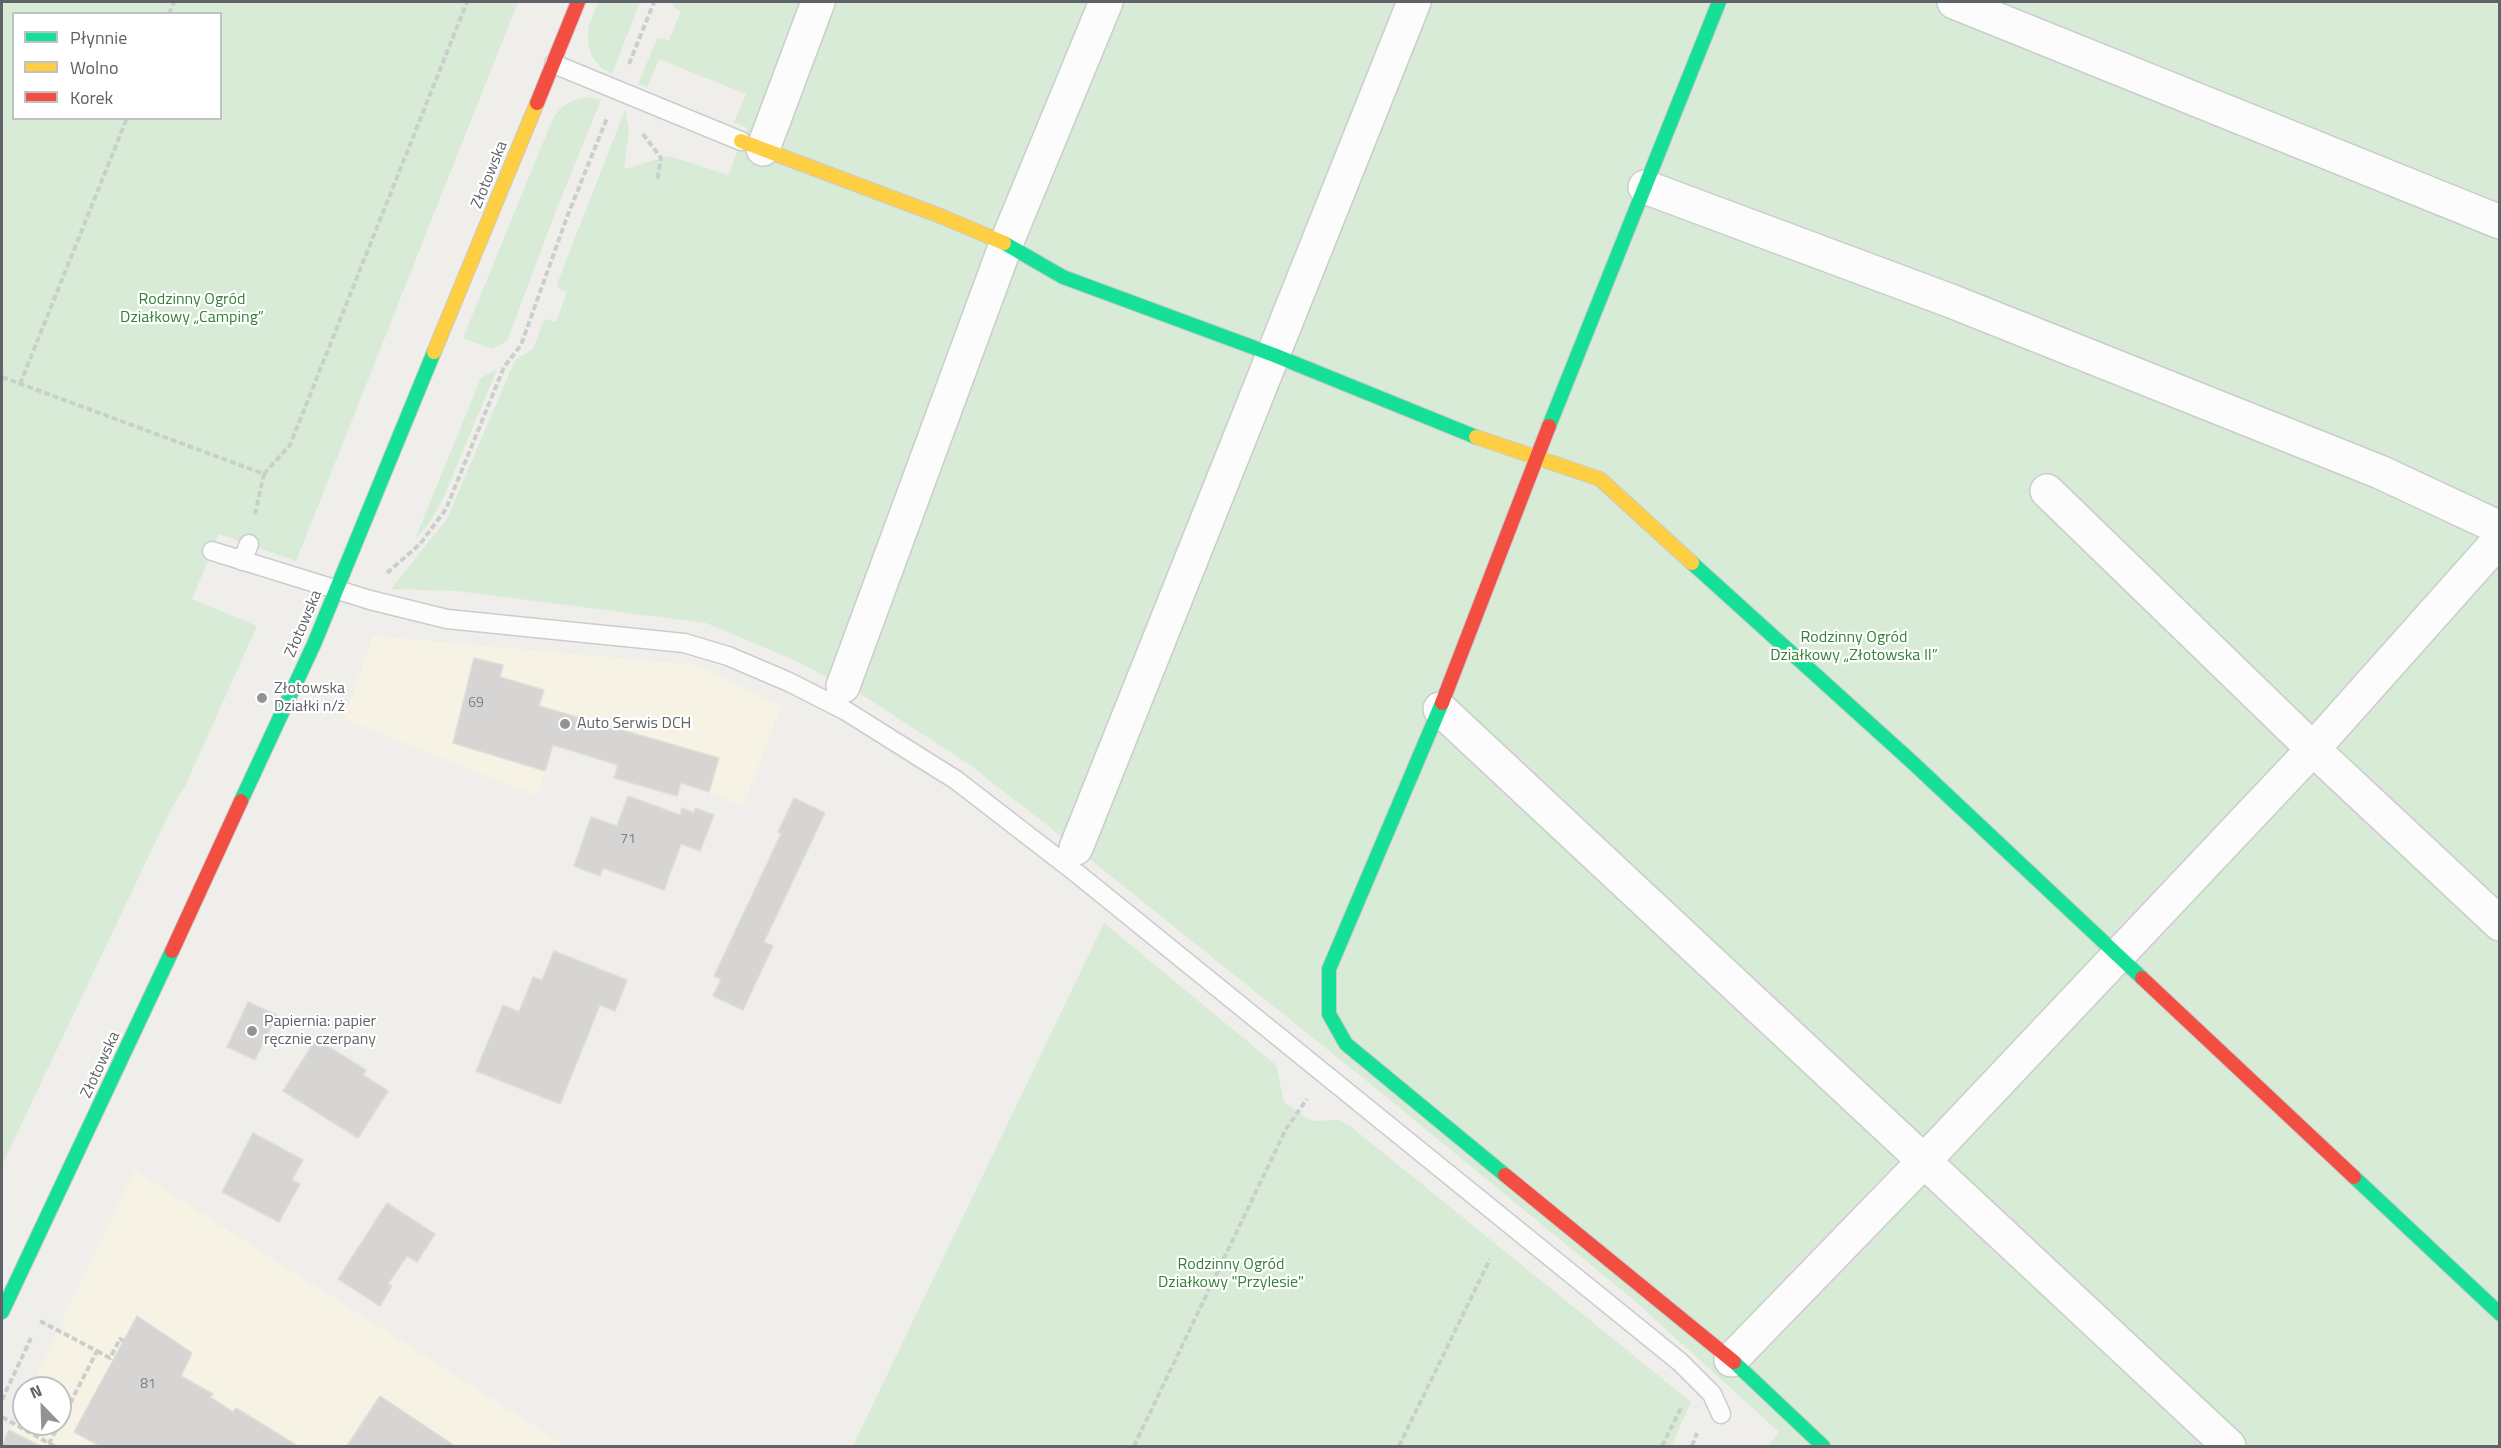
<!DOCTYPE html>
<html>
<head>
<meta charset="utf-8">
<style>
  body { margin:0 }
  #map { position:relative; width:2501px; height:1448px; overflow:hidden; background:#efeeea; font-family:"Titillium Web",sans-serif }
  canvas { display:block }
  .frame { position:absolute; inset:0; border:3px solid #5f6368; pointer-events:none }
  .legend { position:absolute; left:12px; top:12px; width:210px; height:108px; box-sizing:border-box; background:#fff; border:2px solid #bfc1c3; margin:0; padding:8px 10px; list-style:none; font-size:18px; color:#5f6368 }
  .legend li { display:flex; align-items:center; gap:12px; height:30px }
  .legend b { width:30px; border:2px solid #bfc1c3 }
  .north { position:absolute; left:12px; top:1376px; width:60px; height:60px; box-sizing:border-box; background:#fff; border:2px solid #bfc1c3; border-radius:50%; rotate:337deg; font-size:16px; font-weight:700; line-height:24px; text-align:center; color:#5f6368 }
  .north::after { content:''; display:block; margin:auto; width:21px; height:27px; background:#919496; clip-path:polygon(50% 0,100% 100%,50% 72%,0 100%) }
</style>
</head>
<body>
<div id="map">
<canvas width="2501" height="1448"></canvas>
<div class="frame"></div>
<ul class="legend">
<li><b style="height:8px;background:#16e098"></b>Płynnie</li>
<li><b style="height:8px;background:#ffcf43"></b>Wolno</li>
<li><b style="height:8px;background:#f24e42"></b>Korek</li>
</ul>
<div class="north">N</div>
</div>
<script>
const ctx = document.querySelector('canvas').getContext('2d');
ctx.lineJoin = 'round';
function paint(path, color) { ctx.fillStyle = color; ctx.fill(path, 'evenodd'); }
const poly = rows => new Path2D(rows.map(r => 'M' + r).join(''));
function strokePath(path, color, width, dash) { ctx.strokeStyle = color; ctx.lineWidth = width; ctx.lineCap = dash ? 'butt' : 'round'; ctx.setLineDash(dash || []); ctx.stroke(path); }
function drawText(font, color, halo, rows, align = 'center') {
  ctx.font = font + ' "Titillium Web",sans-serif'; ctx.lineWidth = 4.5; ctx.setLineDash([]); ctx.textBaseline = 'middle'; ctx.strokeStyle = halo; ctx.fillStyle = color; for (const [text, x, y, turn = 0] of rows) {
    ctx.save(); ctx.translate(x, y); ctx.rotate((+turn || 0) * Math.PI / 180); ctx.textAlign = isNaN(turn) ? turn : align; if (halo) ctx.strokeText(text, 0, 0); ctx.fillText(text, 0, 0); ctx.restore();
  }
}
const commercial = poly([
  [373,636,696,665,781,706,743,806,709,792,682,783,677,796,614,778,617,764,554,746,537,796,344,719],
  [135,1171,566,1446,2,1446,24,1400,24,1424,60,1424,60,1388,30,1388]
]);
const green = poly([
  [2,2,518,2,296,561,219,534,192,599,257,626,185,786,172,807,2,1165],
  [14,14,220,14,220,118,14,118],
  [598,2,640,2,612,74,600,67,592,56,588,43,588,28],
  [671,2,2499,2,2499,1446,1768,1446,1779,1432,1636,1302,1384,1095,1076,848,970,765,867,698,794,660,706,623,457,591,391,589,447,519,515,360,533,349,543,322,547,319,556,322,567,292,559,289,557,284,625,110,629,131,624,169,669,156,728,175,747,128,734,122,746,94,659,59,647,87,638,84,657,39,661,38,669,40,681,11,674,7],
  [587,97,601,100,555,213,507,341,492,349,463,338,554,116,562,107,574,100],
  [497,369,443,499,427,526,415,539,481,378],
  [1104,923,1276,1065,1284,1102,1311,1121,1339,1120,1350,1126,1691,1402,1671,1446,853,1446]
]);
const building = poly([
  [474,658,503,665,500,677,544,690,539,706,719,758,709,792,681,783,677,796,614,778,618,765,553,745,545,771,453,743,474,658],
  [628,796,680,815,682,808,694,813,695,808,714,815,700,851,681,844,664,890,603,868,600,876,574,866,591,817,617,826,628,796],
  [794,798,825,813,764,942,773,946,743,1010,713,996,721,979,714,976,781,834,778,832,794,798],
  [554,951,627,980,615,1011,600,1005,560,1104,476,1071,503,1005,519,1012,533,977,542,980,554,951],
  [248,1002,277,1015,255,1060,227,1047,248,1002],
  [316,1039,366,1070,363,1075,388,1091,358,1138,283,1091,316,1039],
  [253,1133,303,1160,292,1180,300,1184,279,1222,222,1192,253,1133],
  [387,1203,435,1234,417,1262,407,1256,388,1284,392,1286,380,1306,338,1279,387,1203],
  [137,1316,192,1353,181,1376,213,1394,210,1397,233,1412,236,1408,298,1446,100,1446,74,1432,137,1316],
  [380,1396,455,1446,347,1446,380,1396],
  [9,1430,40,1446,2,1446,9,1430]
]);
const path = poly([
  [169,14,174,2],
  [629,64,654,2],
  [643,134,661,158,657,181],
  [2,377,264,474,255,514],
  [20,384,127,118],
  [264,474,290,445,467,2],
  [387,573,420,544,446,509,504,367,521,345,567,217,607,118],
  [40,1321,97,1351,60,1423],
  [97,1351,110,1358,120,1339,124,1341],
  [2,1400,31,1338],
  [2,1417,54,1446],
  [49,1444,59,1424],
  [1134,1446,1286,1129,1307,1099],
  [1399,1446,1490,1259],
  [1662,1446,1681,1408],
  [1692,1446,1697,1433]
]);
const lane = poly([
  [554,64,741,141],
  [212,551,370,600,447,619,684,643,728,656,789,682,846,711,956,780,1079,875,1680,1362,1712,1394,1721,1414],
  [242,561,249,544]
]);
const street = poly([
  [1954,2,2500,222],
  [763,149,818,2],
  [1645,187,1951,301,2380,472,2500,528],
  [2047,491,2313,749,2500,924],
  [843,686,1006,244,1106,2],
  [1440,709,2229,1446],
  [1076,848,1414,2],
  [1731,1360,1924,1161,2313,749,2500,539]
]);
const fast = poly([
  [1004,243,1063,277,1274,355,1476,437],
  [1549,426,1719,2],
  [1692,563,1912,762,2142,978],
  [1442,703,1329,969,1329,1014,1346,1044,1505,1175],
  [241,801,314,644,434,352],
  [2354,1177,2500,1314],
  [2,1312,172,951],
  [1734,1362,1823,1446]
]);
const slow = poly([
  [741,141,943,217,1004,243],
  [434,352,537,103],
  [1476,437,1600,479,1692,563]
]);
const jam = poly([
  [537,103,578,2],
  [1442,703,1549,426],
  [172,951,241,801],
  [2142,978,2354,1177],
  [1505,1175,1734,1362]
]);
const markers = [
  [262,698,6,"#919496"],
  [565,724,6,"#919496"],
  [252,1031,6,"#919496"]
];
const numberNames = [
  ["69",476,704],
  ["71",628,840],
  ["81",148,1385]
];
const streetNames = [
  ["Złotowska",490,175,-68],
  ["Złotowska",304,624,-67],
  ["Złotowska",101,1065,-65]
];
const parkNames = [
  ["Rodzinny Ogród",192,300],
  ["Działkowy „Camping”",192,318],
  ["Rodzinny Ogród",1854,638],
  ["Działkowy „Złotowska II”",1854,656],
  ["Rodzinny Ogród",1231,1265],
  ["Działkowy \"Przylesie\"",1231,1283]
];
const poiNames = [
  ["Złotowska",274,689],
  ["Działki n/ż",274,707],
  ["Auto Serwis DCH",577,724],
  ["Papiernia: papier",264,1022],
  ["ręcznie czerpany",264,1040]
];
paint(commercial, '#f7f3e4');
paint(green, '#d8ebd6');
paint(building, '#d6d5d3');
strokePath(building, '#deddd9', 1.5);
strokePath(lane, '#cbcccc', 21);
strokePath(street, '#cbcccc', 36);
strokePath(fast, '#cacacb', 16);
strokePath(slow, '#cacacb', 16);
strokePath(jam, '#cacacb', 16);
strokePath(path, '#cacfcc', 4, [6, 3]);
strokePath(lane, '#fdfcfc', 18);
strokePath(street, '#fdfcfc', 33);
strokePath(fast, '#16e098', 14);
strokePath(slow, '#ffcf43', 14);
strokePath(jam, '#f24e42', 14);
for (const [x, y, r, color] of markers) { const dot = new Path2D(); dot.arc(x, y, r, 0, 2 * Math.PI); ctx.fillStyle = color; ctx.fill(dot); strokePath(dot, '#fff', 2); }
drawText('14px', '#7e8184', null, numberNames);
drawText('16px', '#5f6368', '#fff', streetNames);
drawText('16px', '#348238', '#fff', parkNames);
drawText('16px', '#5f6368', '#fff', poiNames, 'left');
</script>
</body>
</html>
